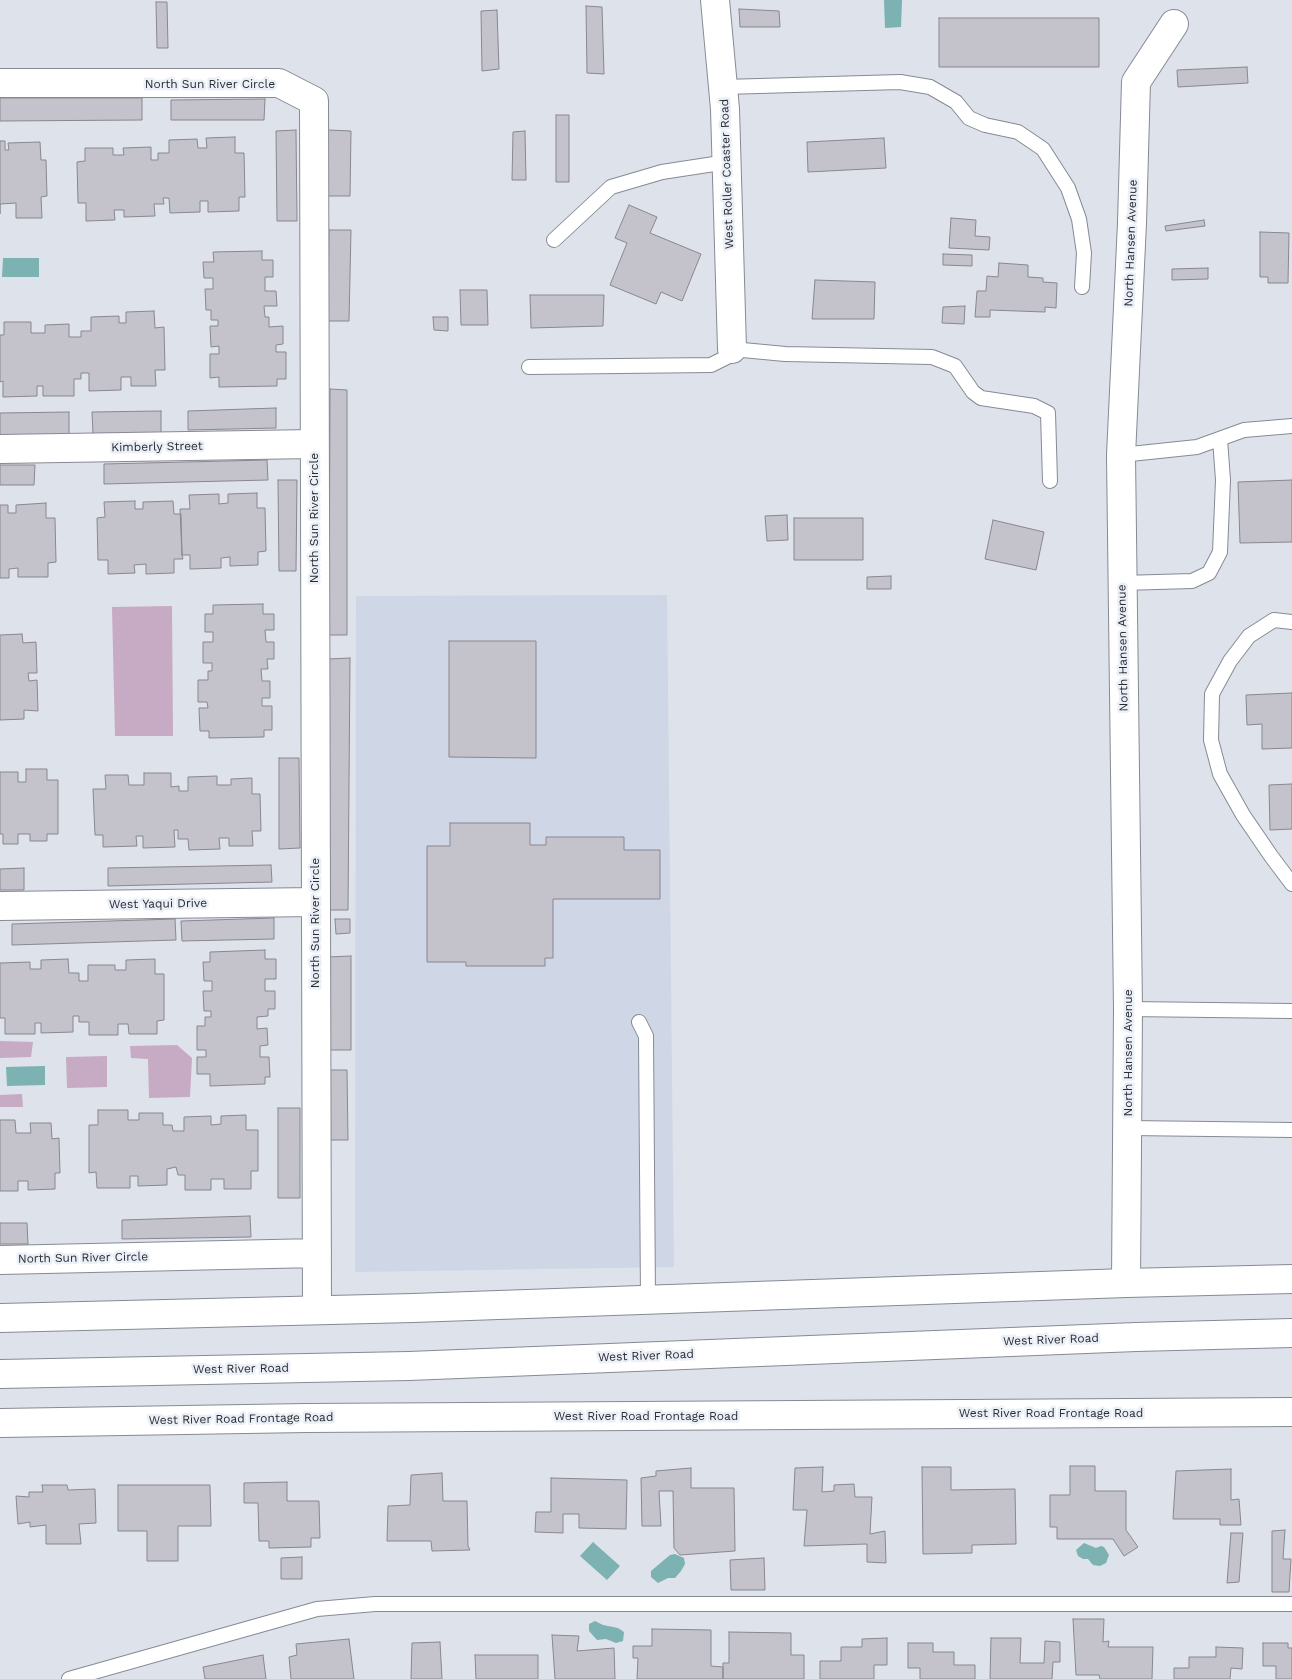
<!DOCTYPE html>
<html>
<head>
<meta charset="utf-8">
<style>
  body { margin:0 }
  canvas { display:block; background:#dde2eb }
</style>
</head>
<body>
<canvas width="1292" height="1679"></canvas>
<script>
const ctx = document.querySelector('canvas').getContext('2d');
ctx.lineJoin = 'round';
function paint(path, color) { ctx.fillStyle = color; ctx.fill(path, 'evenodd'); }
const poly = rows => new Path2D(rows.map(r => 'M' + r).join(''));
function strokePath(path, color, width, dash) { ctx.strokeStyle = color; ctx.lineWidth = width; ctx.lineCap = dash ? 'butt' : 'round'; ctx.setLineDash(dash || []); ctx.stroke(path); }
function drawText(font, color, halo, rows, align = 'center') {
  ctx.font = font + ' "Work Sans",sans-serif'; ctx.lineWidth = 5; ctx.setLineDash([]); ctx.textBaseline = 'middle'; ctx.strokeStyle = halo; ctx.fillStyle = color; for (const [text, x, y, turn = 0] of rows) {
    ctx.save(); ctx.translate(x, y); ctx.rotate((+turn || 0) * Math.PI / 180); ctx.textAlign = isNaN(turn) ? turn : align; if (halo) ctx.strokeText(text, 0, 0); ctx.fillText(text, 0, 0); ctx.restore();
  }
}
const built = poly([
  [667,595,674,1267,355,1272,356,596]
]);
const green = poly([
  [172,606,173,736,115,736,112,607],
  [0,1041,33,1042,31,1057,0,1058],
  [177,1045,192,1058,190,1097,149,1098,148,1059,131,1058,130,1046],
  [107,1056,107,1087,67,1088,66,1057],
  [22,1094,23,1107,0,1107,0,1095]
]);
const water = poly([
  [884,0,902,0,901,27,885,28],
  [3,258,39,258,39,277,2,277],
  [45,1066,45,1085,7,1086,6,1067],
  [593,1542,620,1566,607,1580,580,1556],
  [1084,1543,1096,1548,1101,1546,1104,1547,1109,1555,1106,1563,1100,1566,1093,1565,1088,1559,1083,1559,1078,1556,1076,1550],
  [675,1554,684,1558,685,1564,681,1571,675,1578,668,1578,658,1583,651,1577,651,1571,670,1555],
  [595,1621,603,1625,618,1628,624,1632,623,1641,616,1643,606,1639,597,1640,589,1631,589,1624]
]);
const building = poly([
  [156,2,167,2,168,48,157,48,156,2],
  [586,6,602,7,604,74,587,73,586,6],
  [739,9,779,11,780,27,740,27,739,9],
  [497,10,499,69,482,71,481,11,497,10],
  [939,18,1099,18,1099,67,939,67,939,18],
  [1247,67,1248,83,1178,87,1177,70,1247,67],
  [0,98,142,98,142,120,0,121,0,98],
  [265,99,264,120,171,120,171,100,265,99],
  [556,115,569,115,569,182,556,182,556,115],
  [296,130,297,221,277,221,276,131,296,130],
  [328,130,351,131,350,196,327,196,328,130],
  [525,131,526,180,512,180,513,132,525,131],
  [235,137,235,153,244,153,245,197,239,197,239,211,208,212,208,201,200,201,200,212,170,213,169,198,163,198,164,204,154,204,155,216,124,217,124,210,114,210,115,220,86,221,86,203,78,203,77,162,85,161,85,148,113,148,113,155,124,155,123,148,151,147,151,160,158,160,158,153,169,153,169,140,197,139,198,148,207,148,206,138,235,137],
  [884,138,886,168,808,172,807,142,884,138],
  [0,141,5,141,5,150,9,150,8,143,40,142,41,160,46,160,47,196,41,197,42,218,16,218,16,203,0,204,0,214,0,141],
  [629,205,657,217,650,233,701,254,682,301,661,292,656,304,610,285,627,243,615,238,629,205],
  [951,218,976,220,975,236,990,237,989,250,949,248,951,218],
  [1204,220,1205,226,1166,231,1165,226,1204,220],
  [329,230,351,230,349,321,328,321,329,230],
  [1260,232,1289,233,1288,283,1268,283,1268,277,1260,277,1260,232],
  [262,251,262,260,273,260,273,277,265,277,265,291,276,291,277,306,264,306,265,317,269,317,269,327,283,326,283,344,276,345,276,352,286,352,286,379,277,379,277,386,219,387,219,377,210,378,210,354,219,354,219,346,211,347,210,326,218,326,218,320,211,320,211,310,206,310,205,289,213,289,213,278,204,278,203,262,214,262,213,252,262,251],
  [943,254,972,255,972,266,943,265,943,254],
  [999,263,1028,265,1028,277,1043,278,1043,282,1057,283,1056,308,1045,307,1045,312,990,310,990,317,975,317,977,291,986,291,987,276,998,277,999,263],
  [1208,268,1208,279,1172,280,1172,269,1208,268],
  [815,280,875,282,874,319,812,319,815,280],
  [460,290,487,290,488,325,461,325,460,290],
  [530,295,604,295,603,326,531,328,530,295],
  [965,306,964,324,942,323,943,307,965,306],
  [154,311,155,328,164,327,165,370,155,370,156,386,131,386,131,377,121,377,121,390,89,391,89,373,81,373,81,379,74,379,74,396,43,396,43,386,37,386,37,396,3,397,3,381,0,382,0,335,4,335,4,322,31,322,31,333,45,333,45,325,69,324,69,337,81,337,81,331,91,331,91,317,119,316,119,323,126,323,126,312,154,311],
  [433,317,448,317,448,331,434,330,433,317],
  [330,389,347,390,347,635,329,635,330,389],
  [276,408,276,428,188,430,188,411,276,408],
  [161,411,161,433,93,434,92,412,161,411],
  [69,412,69,435,0,435,0,413,69,412],
  [267,460,268,480,104,484,104,464,267,460],
  [0,465,35,465,34,485,0,485,0,465],
  [278,480,297,480,296,571,279,571,278,480],
  [1292,480,1292,542,1240,543,1238,482,1292,480],
  [257,493,257,508,265,508,266,551,258,552,258,565,230,566,230,557,221,558,221,568,190,569,190,555,182,555,180,509,190,509,189,495,219,494,219,504,228,503,228,494,257,493],
  [135,501,135,509,143,509,143,502,173,501,174,514,181,514,182,555,183,559,174,559,174,573,146,574,146,564,134,565,135,573,108,574,108,560,98,560,97,518,105,517,104,502,135,501],
  [46,503,46,518,55,518,56,562,48,563,48,577,18,577,18,568,9,569,9,578,0,578,0,505,8,505,8,513,16,513,16,505,46,503],
  [787,515,788,540,767,541,765,516,787,515],
  [794,518,863,518,863,560,794,560,794,518],
  [993,520,1044,532,1036,570,985,559,993,520],
  [891,576,891,589,867,589,867,577,891,576],
  [263,604,263,614,274,614,274,630,265,630,266,642,274,642,274,659,267,659,268,669,261,669,262,681,270,681,270,698,262,698,262,706,272,706,272,730,264,730,264,737,209,738,209,731,200,731,199,708,208,708,207,702,198,702,198,680,208,680,208,671,212,671,212,663,203,663,203,642,213,642,213,632,205,632,205,614,213,614,213,605,263,604],
  [22,634,23,643,36,642,37,673,28,673,29,681,37,680,38,711,24,710,24,719,0,720,0,635,22,634],
  [449,641,536,641,536,758,449,757,449,641],
  [350,658,348,910,328,910,328,659,350,658],
  [1292,693,1292,748,1262,749,1262,724,1247,725,1246,695,1292,693],
  [279,758,299,758,300,848,279,849,279,758],
  [26,769,47,769,47,780,58,780,58,834,47,834,47,841,30,841,30,834,18,834,18,844,3,844,3,834,0,834,0,772,18,772,18,782,26,782,26,769],
  [144,773,171,773,171,787,179,786,179,791,188,791,188,777,217,776,217,785,231,785,231,779,252,778,252,794,260,794,261,831,252,831,253,846,229,846,229,838,219,838,220,849,189,850,188,839,178,839,178,830,174,830,175,847,143,848,143,836,136,836,137,846,103,847,103,835,95,835,93,789,106,789,105,775,128,775,129,785,144,785,144,773],
  [1292,784,1292,829,1270,830,1269,785,1292,784],
  [450,823,530,823,530,845,546,845,546,837,624,837,624,850,660,850,660,899,553,899,553,958,545,958,545,966,466,966,466,962,427,962,427,846,450,846,450,823],
  [271,865,272,882,108,886,108,868,271,865],
  [24,868,24,890,0,890,0,869,24,868],
  [274,918,274,939,182,941,181,921,274,918],
  [175,919,176,940,12,945,12,924,175,919],
  [335,919,350,919,350,933,336,934,335,919],
  [265,950,265,959,276,959,276,979,265,979,265,991,275,991,275,1009,268,1009,268,1016,257,1017,257,1029,267,1028,268,1045,260,1046,260,1057,269,1057,270,1077,265,1077,265,1084,210,1086,210,1074,197,1074,197,1057,206,1057,206,1050,197,1050,197,1026,205,1026,205,1017,211,1017,211,1011,204,1011,203,991,212,991,212,981,204,981,203,962,210,962,210,952,265,950],
  [351,956,351,1050,329,1050,328,957,351,956],
  [68,959,69,973,79,973,79,981,88,981,88,965,115,965,115,970,126,970,126,960,155,959,155,974,164,974,164,1020,157,1021,157,1034,129,1034,128,1024,118,1024,118,1035,89,1035,89,1022,79,1022,79,1016,73,1016,73,1032,41,1033,41,1023,35,1023,35,1034,5,1034,5,1018,0,1018,0,963,30,962,30,969,41,969,41,960,68,959],
  [328,1070,347,1070,348,1140,329,1140,328,1070],
  [278,1108,300,1108,300,1198,278,1198,278,1108],
  [98,1110,128,1110,128,1120,139,1120,139,1113,163,1113,163,1125,172,1125,173,1131,184,1131,184,1117,211,1116,211,1125,221,1124,221,1116,246,1115,246,1130,258,1130,258,1171,251,1171,251,1189,224,1189,224,1179,211,1179,211,1190,185,1190,185,1175,178,1175,176,1167,167,1169,167,1185,138,1186,138,1176,130,1176,130,1188,97,1188,96,1172,89,1173,89,1125,98,1125,98,1110],
  [0,1120,15,1120,16,1133,31,1133,30,1123,51,1123,52,1139,59,1138,60,1173,55,1173,55,1189,28,1190,28,1181,18,1181,18,1191,0,1191,0,1120],
  [250,1216,251,1237,122,1239,122,1220,250,1216],
  [0,1223,27,1223,28,1244,0,1244,0,1223],
  [1070,1466,1095,1466,1095,1491,1126,1491,1126,1530,1138,1547,1124,1556,1113,1539,1057,1539,1057,1527,1050,1527,1050,1495,1070,1495,1070,1466],
  [823,1467,822,1492,834,1491,834,1485,854,1484,855,1497,872,1497,870,1534,885,1531,886,1563,867,1562,867,1544,804,1546,807,1510,793,1510,795,1468,823,1467],
  [922,1467,951,1467,951,1490,1015,1489,1016,1544,972,1545,972,1553,923,1554,922,1467],
  [691,1468,691,1488,734,1488,735,1551,680,1555,674,1548,673,1491,659,1491,661,1526,642,1526,641,1478,656,1476,656,1471,691,1468],
  [1231,1469,1231,1500,1239,1499,1241,1525,1220,1525,1220,1519,1173,1519,1176,1471,1231,1469],
  [442,1473,443,1501,467,1501,468,1546,470,1550,432,1551,431,1541,387,1541,388,1506,410,1505,411,1475,442,1473],
  [551,1478,627,1480,626,1529,579,1528,579,1514,563,1514,563,1533,535,1532,536,1512,551,1512,551,1478],
  [287,1482,287,1501,319,1501,320,1538,311,1538,311,1547,269,1548,269,1541,259,1541,258,1503,244,1503,244,1483,287,1482],
  [42,1485,67,1485,68,1490,95,1489,96,1523,79,1524,81,1544,46,1544,46,1525,30,1527,30,1522,18,1524,16,1496,29,1497,29,1492,43,1492,42,1485],
  [118,1485,210,1485,211,1526,178,1526,178,1561,147,1561,147,1531,118,1531,118,1485],
  [1285,1530,1283,1559,1291,1559,1289,1592,1272,1592,1272,1531,1285,1530],
  [1231,1533,1243,1533,1239,1582,1227,1583,1231,1533],
  [302,1557,302,1579,281,1579,281,1558,302,1557],
  [764,1558,765,1590,731,1590,730,1560,764,1558],
  [1073,1619,1104,1619,1103,1642,1109,1641,1108,1647,1153,1647,1152,1679,1100,1679,1099,1675,1076,1675,1073,1619],
  [652,1629,711,1630,711,1666,723,1667,723,1679,637,1679,638,1658,633,1658,633,1646,652,1646,652,1629],
  [729,1632,791,1633,791,1655,804,1655,804,1679,723,1679,723,1663,729,1663,729,1632],
  [552,1635,579,1636,577,1651,614,1648,615,1679,555,1679,552,1635],
  [887,1638,887,1665,874,1665,874,1679,820,1679,820,1661,841,1661,841,1647,862,1647,862,1639,887,1638],
  [991,1638,1021,1638,1020,1663,1044,1663,1045,1641,1060,1642,1060,1662,1053,1662,1052,1679,990,1679,991,1638],
  [349,1639,354,1679,291,1679,289,1657,297,1655,296,1644,349,1639],
  [440,1642,442,1679,411,1679,412,1643,440,1642],
  [908,1643,933,1643,933,1652,954,1652,954,1665,975,1665,975,1679,920,1679,920,1668,908,1668,908,1643],
  [1263,1643,1288,1643,1288,1648,1292,1648,1292,1679,1276,1679,1276,1666,1263,1666,1263,1643],
  [1216,1647,1243,1648,1242,1669,1231,1668,1230,1679,1174,1679,1174,1668,1189,1668,1189,1657,1216,1657,1216,1647],
  [263,1655,266,1679,205,1679,203,1667,263,1655],
  [475,1655,538,1655,538,1679,476,1679,475,1655]
]);
const service = poly([
  [724,87,900,82,930,87,956,102,969,118,985,125,1018,132,1043,149,1068,188,1079,219,1084,253,1082,287],
  [554,240,611,187,662,172,727,162],
  [529,367,711,365,727,357,732,349,785,354,932,357,955,366,973,392,981,398,1034,406,1048,413,1050,481],
  [1121,455,1197,447,1244,430,1292,426],
  [1122,583,1192,581,1209,573,1220,552,1223,480,1220,439],
  [1292,622,1274,620,1249,636,1230,661,1212,694,1211,740,1220,774,1243,815,1271,856,1292,884],
  [1128,1009,1292,1011],
  [639,1022,646,1036,648,1299],
  [1128,1128,1292,1130],
  [69,1679,317,1609,375,1604,1292,1604]
]);
const minor = poly([
  [715,0,725,109,732,349],
  [0,83,279,83,314,101,317,1310],
  [0,449,314,444],
  [0,906,315,902],
  [0,1260,317,1253],
  [1126,1283,1128,1009,1121,455,1132,223,1136,82,1174,24],
  [0,1423,307,1418,1292,1412]
]);
const primary = poly([
  [0,1318,413,1308,1126,1283,1292,1279],
  [0,1374,409,1366,1136,1337,1292,1333]
]);
const streetNames = [
  ["North Sun River Circle",210,84],
  ["West Roller Coaster Road",727,174,-92],
  ["North Hansen Avenue",1131,243,-88],
  ["Kimberly Street",157,447,-1],
  ["North Sun River Circle",314,518,-90],
  ["North Hansen Avenue",1123,648,-91],
  ["West Yaqui Drive",158,904,-1],
  ["North Sun River Circle",315,923,-90],
  ["North Hansen Avenue",1128,1053,-90],
  ["North Sun River Circle",83,1258,-1],
  ["West River Road",1051,1340,-2],
  ["West River Road",646,1356,-2],
  ["West River Road",241,1369,-1],
  ["West River Road Frontage Road",1051,1413],
  ["West River Road Frontage Road",646,1416],
  ["West River Road Frontage Road",241,1419,-1]
];
paint(built, '#cfd7e6');
paint(green, '#c7aac3');
paint(water, '#7cb2b1');
paint(building, '#c4c2cb');
strokePath(building, '#898790', 1);
strokePath(service, '#868b93', 16);
strokePath(minor, '#868b93', 30);
strokePath(primary, '#868b93', 30);
strokePath(service, '#fff', 14);
strokePath(minor, '#fff', 28);
strokePath(primary, '#fff', 28);
drawText('12px', '#2a2c2f', '#eaeff8', streetNames);
</script>
</body>
</html>
